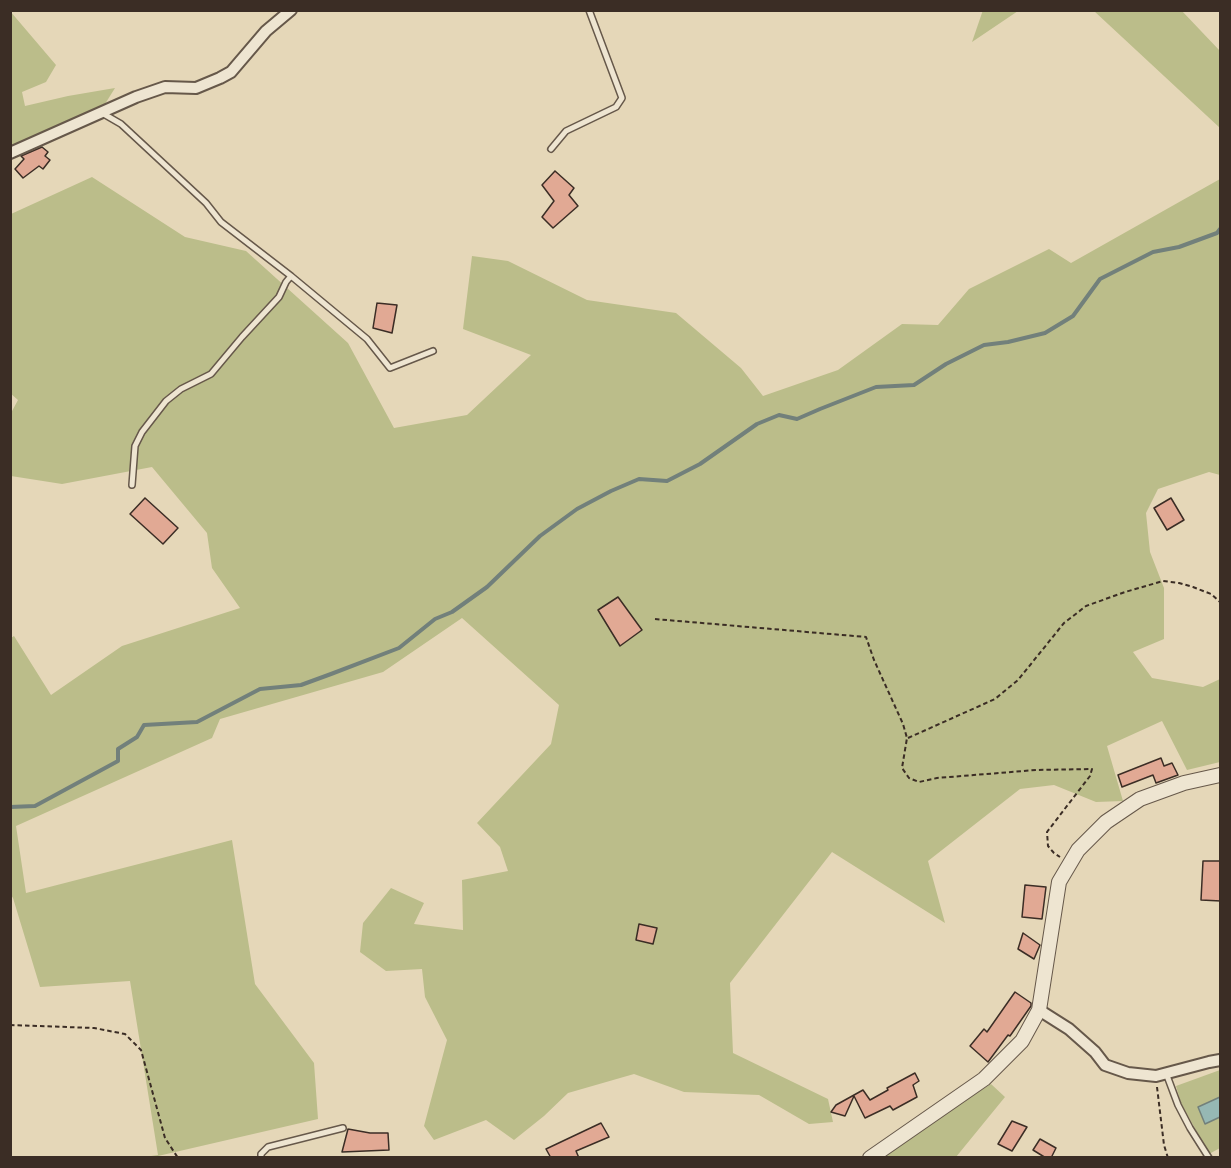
<!DOCTYPE html>
<html>
<head>
<meta charset="utf-8">
<style>
  body { margin:0 }
  #map { position:relative; width:1231px; height:1168px; overflow:hidden; background:#e5d7b8; font-family:Alegreya,serif }
  canvas { display:block }
  .frame { position:absolute; inset:0; border:12px solid #3b2d25; pointer-events:none }
</style>
</head>
<body>
<div id="map">
<canvas width="1231" height="1168"></canvas>
<div class="frame"></div>
</div>
<script>
const ctx = document.querySelector('canvas').getContext('2d');
ctx.lineJoin = 'round';
function paint(path, color) { ctx.fillStyle = color; ctx.fill(path, 'evenodd'); }
const poly = rows => new Path2D(rows.map(r => 'M' + r).join(''));
function strokePath(path, color, width, dash) { ctx.strokeStyle = color; ctx.lineWidth = width; ctx.lineCap = dash ? 'butt' : 'round'; ctx.setLineDash(dash || []); ctx.stroke(path); }
const green = poly([
  [983,10,1018,10,1018,11,972,42],
  [10,11,56,65,46,82,22,92,25,106,68,96,115,88,100,112,10,157],
  [1094,11,1182,11,1220,51,1220,128],
  [92,177,185,237,246,251,348,343,394,428,467,415,531,355,463,329,472,256,508,261,587,300,676,313,741,368,763,396,838,370,902,324,938,325,969,289,1049,249,1071,263,1220,179,1220,475,1209,472,1158,489,1146,513,1150,552,1164,588,1164,639,1133,652,1152,678,1203,687,1220,679,1220,762,1187,770,1162,721,1107,746,1123,801,1096,802,1054,785,1020,789,928,861,945,923,832,852,730,983,733,1053,828,1099,833,1122,809,1124,759,1095,684,1092,634,1074,568,1093,544,1116,514,1140,486,1120,434,1140,424,1126,447,1040,425,997,422,969,386,971,360,952,363,923,391,888,424,903,414,924,463,930,462,880,508,871,500,847,477,823,551,744,559,705,462,618,383,672,220,719,212,738,16,826,26,893,232,840,255,984,314,1063,318,1119,158,1156,159,1157,144,1157,158,1155,130,981,40,987,13,898,11,895,11,638,14,636,51,695,122,646,240,608,212,568,207,533,152,467,62,484,11,476,11,413,18,400,10,393,11,214],
  [1220,1070,1220,1148,1209,1154,1181,1103,1176,1086],
  [991,1084,1005,1097,956,1157,873,1158]
]);
const water = poly([
  [1220,1097,1220,1117,1205,1124,1198,1107,1220,1097]
]);
const stream = poly([
  [10,807,35,806,118,761,118,749,137,737,144,725,197,722,260,689,301,685,331,674,399,648,435,619,452,612,487,587,540,536,577,509,611,491,639,479,667,481,700,464,757,424,779,415,797,419,820,409,876,387,914,385,946,364,984,345,1008,342,1045,333,1073,316,1100,279,1153,252,1179,247,1217,233,1220,229]
]);
const building = poly([
  [42,147,48,152,45,156,50,160,43,169,39,166,23,178,15,169,24,159,21,156,42,147],
  [555,171,574,188,569,195,578,206,553,228,542,217,554,201,542,185,555,171],
  [377,303,397,305,392,333,373,328,377,303],
  [145,498,178,528,163,544,130,514,145,498],
  [1171,498,1184,520,1167,530,1154,508,1171,498],
  [618,597,642,630,620,646,598,610,618,597],
  [1161,758,1164,766,1172,763,1178,775,1156,783,1153,775,1122,787,1118,775,1161,758],
  [1203,861,1221,861,1221,901,1201,900,1203,861],
  [1025,885,1046,887,1042,919,1022,917,1025,885],
  [639,924,657,928,653,944,636,940,639,924],
  [1023,933,1040,945,1034,959,1018,949,1023,933],
  [1015,992,1031,1003,1031,1006,1010,1036,1008,1035,988,1062,970,1046,984,1029,987,1032,1015,992],
  [915,1073,919,1081,913,1085,917,1097,893,1110,890,1106,865,1118,854,1096,845,1116,831,1112,836,1105,863,1090,870,1100,888,1090,887,1088,915,1073],
  [1012,1121,1027,1127,1012,1151,998,1144,1012,1121],
  [601,1123,609,1137,576,1151,579,1158,551,1158,546,1149,601,1123],
  [348,1129,370,1133,388,1133,389,1150,342,1152,348,1129],
  [1040,1139,1056,1148,1051,1158,1046,1158,1033,1150,1040,1139]
]);
const path = poly([
  [655,619,866,637,874,660,903,724,907,738,902,768,909,778,919,782,937,778,1036,770,1092,769,1090,776,1047,832,1048,846,1054,853,1060,857],
  [908,738,995,699,1018,680,1064,623,1086,606,1125,592,1163,581,1179,583,1193,587,1211,594,1220,602],
  [10,1025,94,1028,125,1034,141,1050,165,1138,178,1158],
  [1157,1087,1164,1145,1168,1158]
]);
const service = poly([
  [102,113,121,124,206,203,221,222,291,276],
  [551,149,566,131,616,107,622,98,589,10],
  [132,485,135,446,142,432,166,401,181,389,211,374,242,337,279,297,286,282,291,276,367,339,390,368,433,351],
  [1166,1073,1178,1105,1190,1128,1209,1158],
  [261,1158,261,1154,268,1147,343,1128]
]);
const minor = poly([
  [10,153,136,97,165,87,196,88,220,78,231,72,266,31,291,10],
  [1039,1010,1069,1029,1095,1052,1105,1065,1128,1073,1156,1076,1209,1062,1220,1060]
]);
const tertiary = poly([
  [870,1158,984,1079,1022,1041,1039,1010,1059,882,1078,850,1106,822,1140,799,1184,783,1220,775]
]);
paint(green, '#bbbd8a');
paint(water, '#96b8b4');
strokePath(water, '#72807b', 1.5);
strokePath(stream, '#72807b', 4);
paint(building, '#e1a994');
strokePath(building, '#3b2d25', 1.5);
strokePath(service, '#66584a', 8);
strokePath(minor, '#66584a', 14);
strokePath(tertiary, '#66584a', 16);
strokePath(path, '#3b2d25', 2, [4.5, 3]);
strokePath(service, '#eee5d1', 5);
strokePath(minor, '#eee5d1', 10);
strokePath(tertiary, '#eee5d1', 14);
</script>
</body>
</html>
